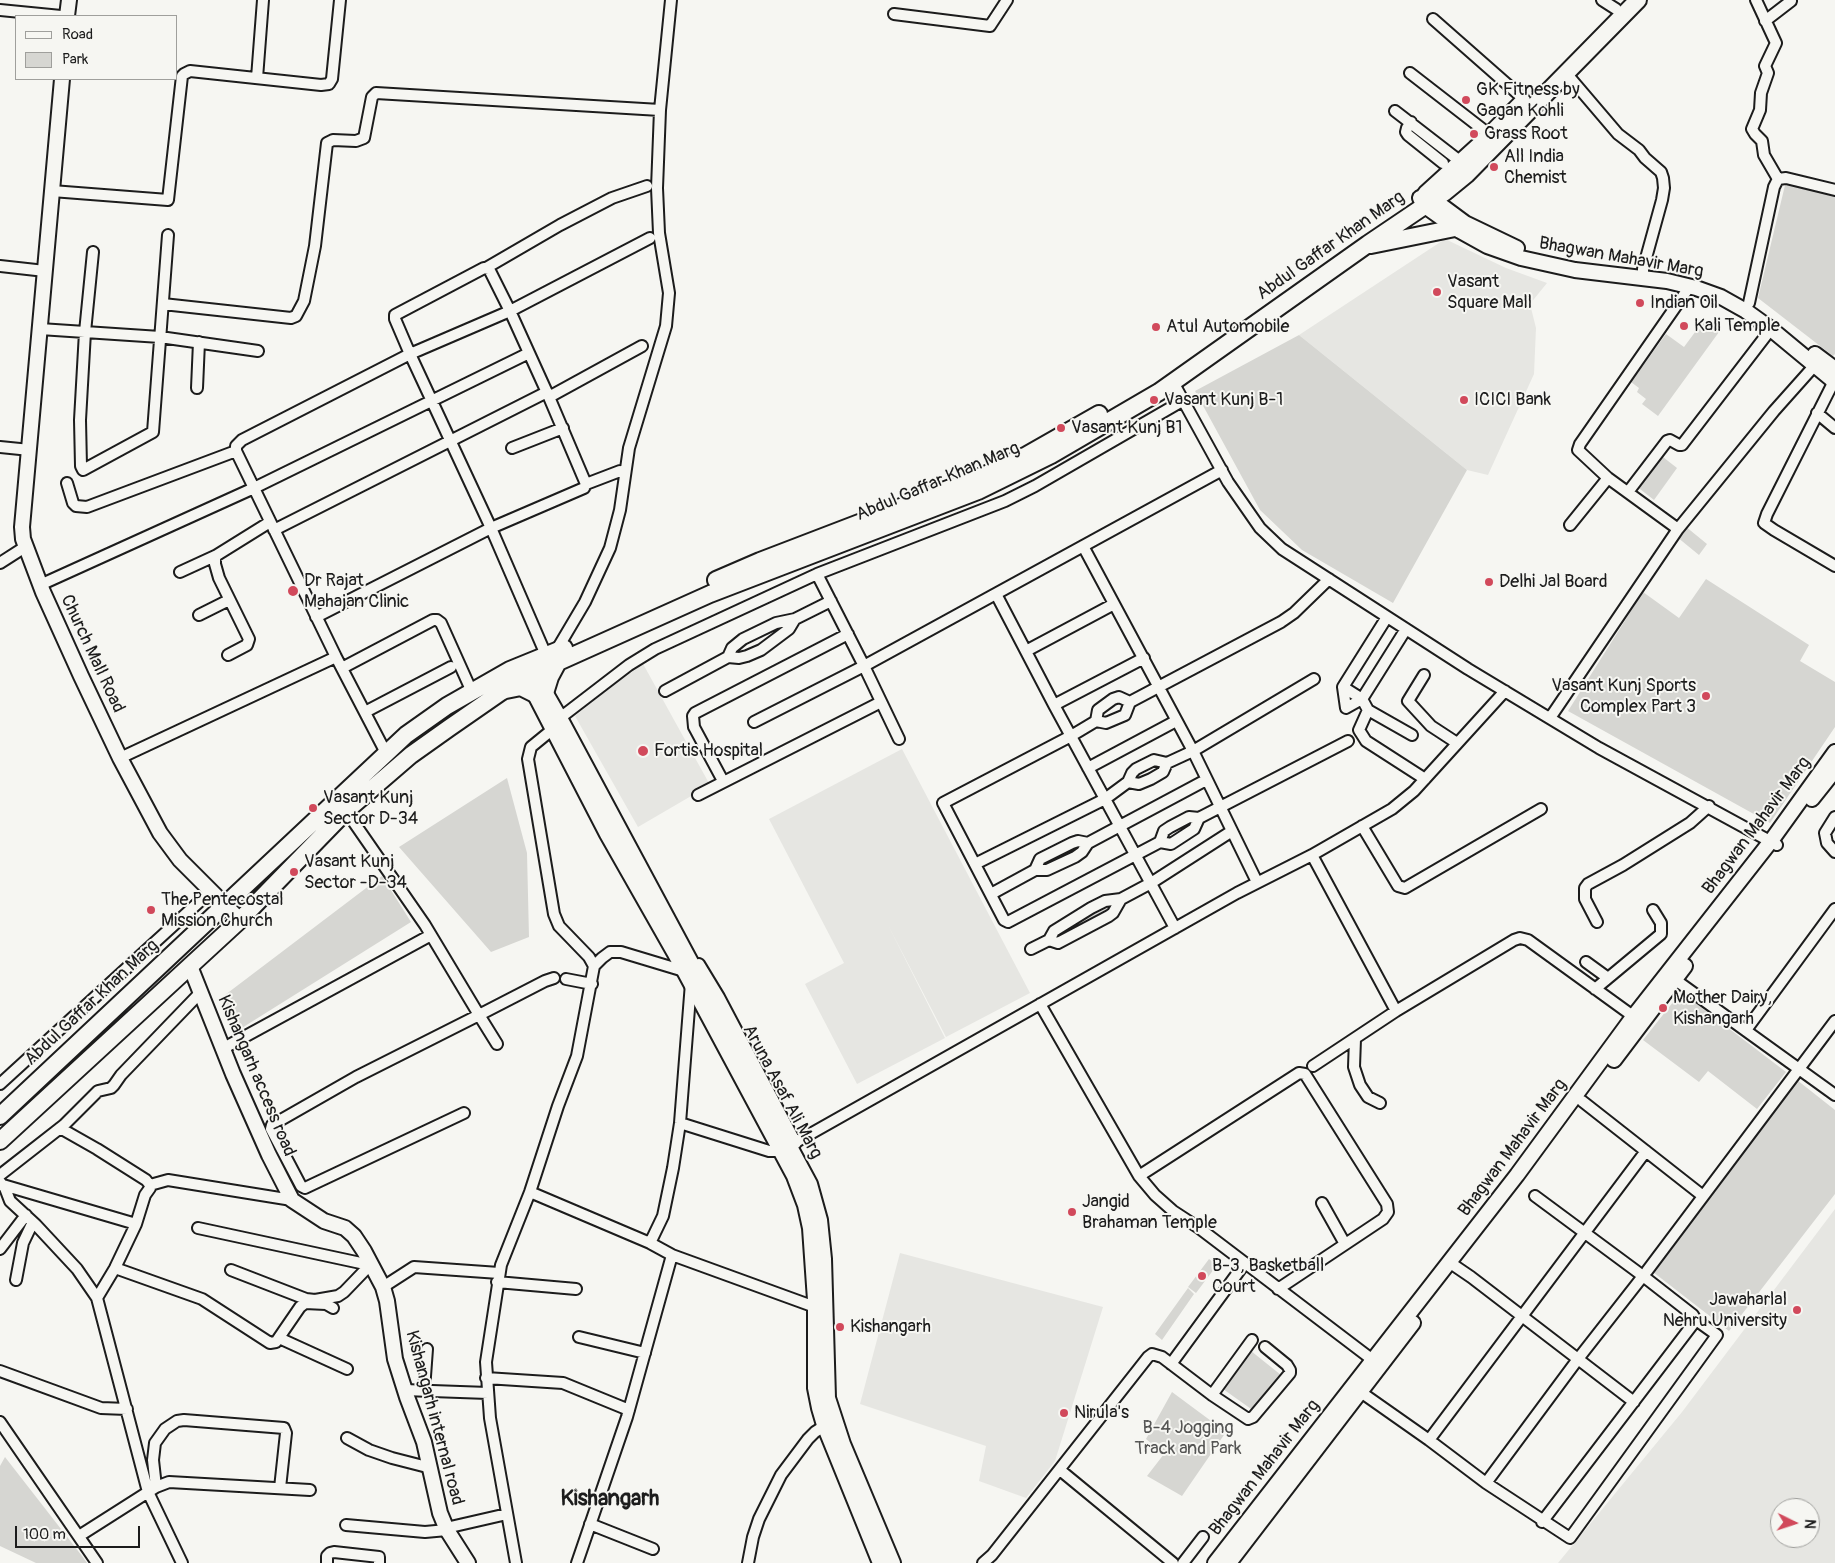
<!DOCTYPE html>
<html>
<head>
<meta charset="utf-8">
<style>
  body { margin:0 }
  #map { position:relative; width:1835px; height:1563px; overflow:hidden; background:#f6f6f2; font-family:Pangolin,sans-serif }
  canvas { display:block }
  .legend { position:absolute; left:15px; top:15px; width:162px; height:65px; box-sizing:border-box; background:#f6f6f2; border:1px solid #9f9f9c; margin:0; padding:6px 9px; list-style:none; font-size:15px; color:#1c1c1c }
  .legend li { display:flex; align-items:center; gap:10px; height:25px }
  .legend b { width:25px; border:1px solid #9f9f9c }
  .north { position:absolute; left:1770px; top:1498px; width:50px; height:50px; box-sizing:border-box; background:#f6f6f2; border:1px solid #9f9f9c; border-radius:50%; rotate:94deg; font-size:14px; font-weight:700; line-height:20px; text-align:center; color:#1c1c1c }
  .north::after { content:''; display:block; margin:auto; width:18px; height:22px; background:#d1495b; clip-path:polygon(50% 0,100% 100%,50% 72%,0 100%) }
  .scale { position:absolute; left:15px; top:1526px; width:125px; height:22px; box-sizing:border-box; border:2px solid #1c1c1c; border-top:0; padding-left:6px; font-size:15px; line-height:18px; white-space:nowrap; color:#1c1c1c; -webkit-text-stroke:4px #f6f6f2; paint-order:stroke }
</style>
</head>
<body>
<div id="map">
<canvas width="1835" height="1563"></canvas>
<ul class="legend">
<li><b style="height:6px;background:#f6f6f2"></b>Road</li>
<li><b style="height:14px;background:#d6d6d2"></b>Park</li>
</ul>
<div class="north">N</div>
<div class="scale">100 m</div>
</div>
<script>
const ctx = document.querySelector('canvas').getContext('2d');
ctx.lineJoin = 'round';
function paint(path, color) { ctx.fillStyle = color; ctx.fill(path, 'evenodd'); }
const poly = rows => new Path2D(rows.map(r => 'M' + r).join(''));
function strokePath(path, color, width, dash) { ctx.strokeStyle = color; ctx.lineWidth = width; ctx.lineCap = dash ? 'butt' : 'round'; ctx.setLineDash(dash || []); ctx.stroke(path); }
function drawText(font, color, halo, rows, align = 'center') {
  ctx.font = font + ' Pangolin,sans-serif'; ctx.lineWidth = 4; ctx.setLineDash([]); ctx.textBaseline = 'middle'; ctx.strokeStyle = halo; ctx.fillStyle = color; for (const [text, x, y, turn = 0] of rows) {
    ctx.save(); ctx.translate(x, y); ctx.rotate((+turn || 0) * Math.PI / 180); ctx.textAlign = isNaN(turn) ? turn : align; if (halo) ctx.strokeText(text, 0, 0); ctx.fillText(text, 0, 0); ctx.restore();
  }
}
const built = poly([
  [1445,239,1506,268,1547,283,1530,304,1536,328,1534,374,1488,475,1467,470,1299,335],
  [642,662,710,785,638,827,575,716],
  [902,749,1030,993,946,1037,888,925,945,1038,857,1084,805,984,844,963,769,819],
  [1835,1209,1835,1563,1558,1563,1682,1412],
  [1780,1508,1810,1508,1810,1538,1780,1538],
  [900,1253,1103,1307,1055,1461,1026,1498,979,1481,986,1446,860,1404]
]);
const green = poly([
  [1786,181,1835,197,1835,354,1833,356,1758,298],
  [1704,320,1719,332,1658,416,1642,404,1646,399,1637,392,1639,388,1631,382,1666,334,1684,347],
  [1299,335,1467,470,1393,603,1302,550,1260,510,1195,391],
  [1654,450,1677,468,1654,500,1631,482],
  [1685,526,1707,544,1699,555,1677,537],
  [1706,579,1809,645,1800,661,1835,682,1835,727,1770,823,1568,711,1643,592,1679,618],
  [507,778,527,853,529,937,491,952,399,847],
  [382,876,411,922,237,1031,221,998],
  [1107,903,1112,913,1048,944,1055,933],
  [1681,992,1786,1072,1757,1109,1708,1071,1699,1082,1643,1040],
  [1797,1080,1835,1110,1835,1194,1729,1331,1653,1272],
  [1209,1259,1217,1265,1196,1293,1188,1287],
  [1188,1288,1194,1294,1162,1340,1155,1334],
  [1251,1351,1281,1375,1254,1411,1223,1389],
  [1172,1392,1226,1432,1182,1496,1147,1476,1164,1454,1146,1439],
  [5,1457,82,1556,87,1563,36,1563,0,1546,0,1466]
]);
const street = poly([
  [1602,0,1616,9],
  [1756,0,1776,43,1765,66,1768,73,1761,93,1760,110,1752,129,1755,134,1762,141,1764,155,1778,179],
  [0,10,61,16],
  [894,14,990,26,1007,0],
  [1433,19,1525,100],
  [1765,21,1791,1],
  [1410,73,1490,135],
  [1566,73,1618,134,1639,150,1645,158,1661,172,1663,178,1664,188,1662,200,1643,269,1643,278],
  [257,78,263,0],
  [1395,111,1461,162],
  [1411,122,1407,128,1406,132,1408,135,1443,163],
  [1778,179,1786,178,1835,190],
  [52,191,168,200,182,76,184,74,190,71,321,85,329,84,332,79,340,0],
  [93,252,85,332,80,420,81,466,83,470,153,432,168,235],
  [0,266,45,271],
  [486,268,560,225,612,198,647,186],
  [1749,303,1774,187,1778,179],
  [163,304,291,318,296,316,304,301,315,246,327,143,333,140,356,141,364,138,372,97,376,93,660,110],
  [40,329,160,337,258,351],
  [1833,380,1831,387,1767,514,1764,523,1774,530,1835,566],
  [1173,382,1228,482,1260,528,1282,549,1468,669,1599,748,1777,845],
  [197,388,199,342],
  [549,397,642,346],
  [1817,413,1835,428],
  [0,447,30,450],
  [512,448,563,428],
  [67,483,73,503,76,506,87,507,236,451],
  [586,484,620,471],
  [1628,492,1667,441,1670,440,1679,445,1682,445,1771,329],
  [1570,525,1608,478],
  [1678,529,1608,478,1578,450,1580,444,1690,286],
  [274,530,547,392],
  [1083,546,1193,751,1257,882],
  [0,563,25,547],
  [180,572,217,555],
  [817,574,864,666,899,739],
  [1329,579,1294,613,1281,622,1130,702,1125,715,1106,723,1096,721,1071,736,943,803,1004,920,1008,922,1160,842,1171,844,1194,829,1199,818,1348,741],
  [40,585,254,488,529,353],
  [996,594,1054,705,1175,928],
  [199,615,229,600],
  [316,617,491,528,584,488,586,484,549,397,510,311,489,269,484,268,395,315,395,319,410,354,510,311,650,238],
  [1387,617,1343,687,1346,708,1362,699,1406,629],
  [556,651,585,602,610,548,620,510,629,448,666,326,669,293,659,233,657,188,660,110,671,0],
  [1026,651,1114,604],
  [228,655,247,645,249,639,219,578,215,564,215,558,217,555,270,522],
  [728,657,732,648,743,639,776,623,795,619,831,601],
  [342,668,433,620,437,620,441,623,472,692],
  [1424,675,1408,701,1431,726,1457,743],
  [1343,687,1362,699,1368,710,1412,735],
  [665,691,728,657,739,658,747,656,761,650,789,629,795,619],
  [1054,705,1144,658],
  [1368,710,1359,730,1366,741,1425,779],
  [365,712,451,667],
  [560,718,629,665,655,649,817,574,1005,501,1035,486,1184,400],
  [1550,718,1678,529,1774,411,1815,365],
  [1096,721,1098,710,1113,699,1119,697,1130,702],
  [754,722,864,666,1222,470],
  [386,753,336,657,236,451,236,446,242,440,410,354,491,528,546,655],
  [120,758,336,657],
  [1088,768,1176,721],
  [723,781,694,727,693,716,695,713,848,634],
  [1128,782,1139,784,1151,779,1163,772,1167,763,1193,751,1314,679],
  [698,795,881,702],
  [346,811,425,925,479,1015,356,1077,272,1125,271,1129,301,1186,305,1188,464,1113],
  [1835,817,1825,833,1827,843,1835,852],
  [1362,826,1398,886,1405,888,1541,809],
  [1160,842,1164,831,1170,827,1189,817,1199,818],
  [1312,855,1396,1011],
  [975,864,1105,799,1128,782,1132,773,1136,769,1154,760,1167,763],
  [1035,870,1040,859,1072,843,1078,841,1088,843],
  [991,894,1035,870,1047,870,1075,857,1082,852,1088,843,1206,780],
  [1597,922,1585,899,1585,888,1588,884,1623,865,1690,823,1709,806],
  [1049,940,1058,943,1109,916,1113,913,1121,899],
  [1031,949,1049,940,1054,931,1091,908,1105,901,1121,899,1151,883,1232,831],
  [1586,962,1608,978],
  [699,964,719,997,796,1143],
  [594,966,602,958,610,952,621,952,684,971],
  [1670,976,1835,1095],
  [566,979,592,984],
  [1595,989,1661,934,1661,923,1653,910],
  [1040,1004,1139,1176,1155,1195,1173,1211,1199,1228,1378,1364],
  [1746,1030,1835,909],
  [1355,1039,1354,1067,1360,1085,1368,1097,1380,1103],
  [497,1044,479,1015,545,981,554,978],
  [222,1049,431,935],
  [1313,1066,1396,1011,1514,940,1520,938,1528,940,1637,1019],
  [0,1084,211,891],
  [1582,1101,1703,1196],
  [680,1123,769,1151,780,1151,789,1146,1237,893,1312,855,1392,809,1414,791,1505,691],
  [60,1128,97,1149,146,1180,150,1185],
  [0,1175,64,1125,98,1091,111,1088,114,1085,121,1075,200,993],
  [1139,1176,1299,1073,1305,1074,1387,1204,1388,1212,1383,1219,1278,1289],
  [0,1182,5,1188,10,1201,36,1225,77,1269,97,1298,148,1492,182,1563],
  [3,1185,136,1224],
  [150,1185,168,1180,292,1200],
  [530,1192,650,1243,663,1216,673,1168,680,1123,691,983],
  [1322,1203,1345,1244],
  [198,1228,370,1265],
  [650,1243,672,1255,815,1307],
  [0,1249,26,1215],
  [1449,1262,1471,1277,1634,1402],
  [115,1268,202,1299,270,1343,276,1342,300,1307,305,1303,326,1304,333,1308],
  [231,1270,306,1299,315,1300,338,1296,344,1292,370,1265],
  [1647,1271,1835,1021],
  [16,1280,23,1243,33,1222],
  [497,1282,576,1289],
  [383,1287,414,1267,499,1273],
  [97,1298,115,1268,136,1224,145,1195,150,1188,150,1185],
  [579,1337,645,1353],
  [279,1338,347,1369],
  [1171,1364,1245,1263],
  [0,1371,101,1408,127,1409],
  [486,1378,563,1383,629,1410],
  [1355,1388,1429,1440,1486,1483,1570,1538,1717,1335,1696,1320,1693,1315,1643,1276,1535,1196],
  [404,1390,488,1393],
  [424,1390,427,1349],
  [1212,1395,1252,1340],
  [0,1422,97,1563],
  [347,1438,369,1450,392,1458,431,1468],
  [1429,1440,1646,1151],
  [1060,1470,1173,1563],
  [1486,1483,1578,1359,1643,1276],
  [156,1487,153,1460,155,1443,165,1429,177,1421,184,1420,284,1428,286,1433,280,1488],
  [1542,1522,1696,1320],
  [590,1524,653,1549],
  [346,1525,425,1532,447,1530],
  [446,1528,507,1514],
  [79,1536,156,1487,169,1482,310,1490],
  [327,1563,327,1556,330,1553,334,1552,379,1557,379,1563],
  [516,1563,490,1418,486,1362,501,1265,530,1192,558,1106,577,1056,594,966,589,957,559,926,554,914,528,759,531,747,553,729],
  [577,1563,627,1417,672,1255],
  [748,1563,753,1537,759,1519,781,1475,808,1439,815,1432,829,1423],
  [983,1563,992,1555,1148,1357,1152,1354,1162,1357,1212,1395,1248,1419,1253,1417,1290,1373,1290,1370,1287,1365,1265,1347],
  [1183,1563,1203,1537]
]);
const secondary = poly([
  [67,16,69,0],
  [62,79,22,527,23,539,43,592,81,676,120,758,160,833,180,860,240,920],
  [1428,193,1434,200,1465,223,1517,248],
  [1420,198,1425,206,1460,231,1487,246,1521,258,1575,270,1667,281,1696,288,1721,297,1746,311,1771,329,1835,382],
  [1815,354,1835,369],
  [529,664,560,718,810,1184,820,1220,824,1259,828,1398,843,1444,893,1563],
  [531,687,607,834,674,952,794,1176,805,1205,810,1228,815,1300,815,1388,819,1408,824,1425,880,1563],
  [1812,799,1835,770],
  [190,966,233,1074,269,1155,292,1200,324,1221,345,1228,354,1236,364,1251,383,1287,387,1301,395,1359,407,1397,424,1442,440,1513,447,1530,468,1563],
  [1614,1060,1685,966],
  [1215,1563,1517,1175,1633,1017,1771,841,1835,752],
  [1229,1563,1413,1323]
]);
const primary = poly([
  [1426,194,1481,144,1521,104],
  [1371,245,1455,228],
  [716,580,760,561,987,474,1027,455,1099,414],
  [506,690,521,687,535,694],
  [545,693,550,677,558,662],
  [0,1116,406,735,447,706,510,670,564,648],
  [0,1141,240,920,346,811,411,755,449,728,501,692,534,673,710,594,978,491,1051,455,1159,392,1368,244,1445,192,1467,174,1638,0]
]);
const markers = [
  [1466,100,5,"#d1495b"],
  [1474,134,5,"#d1495b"],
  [1494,167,5,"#d1495b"],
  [1437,292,5,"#d1495b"],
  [1640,303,5,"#d1495b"],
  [1684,326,5,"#d1495b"],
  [1156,327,5,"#d1495b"],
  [1154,400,5,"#d1495b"],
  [1464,400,5,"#d1495b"],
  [1061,428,5,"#d1495b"],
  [1489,582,5,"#d1495b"],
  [293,591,6,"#d1495b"],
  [1706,696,5,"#d1495b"],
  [643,751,6,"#d1495b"],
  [313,808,5,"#d1495b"],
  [294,872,5,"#d1495b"],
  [151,910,5,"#d1495b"],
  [1663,1008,5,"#d1495b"],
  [1072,1212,5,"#d1495b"],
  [1202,1276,5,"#d1495b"],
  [1797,1310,5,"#d1495b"],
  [840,1327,5,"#d1495b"],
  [1064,1413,5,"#d1495b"]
];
const poiNames = [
  ["GK Fitness by",1476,90],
  ["Gagan Kohli",1476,111],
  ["Grass Root",1484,134],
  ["All India",1504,157],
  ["Chemist",1504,178],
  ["Vasant",1447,282],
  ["Square Mall",1447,303],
  ["Indian Oil",1650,303],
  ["Kali Temple",1694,326],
  ["Atul Automobile",1166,327],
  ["Vasant Kunj B-1",1164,400],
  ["ICICI Bank",1474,400],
  ["Vasant Kunj B1",1071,428],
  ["Dr Rajat",304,581],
  ["Mahajan Clinic",304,602],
  ["Delhi Jal Board",1499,582],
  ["Vasant Kunj Sports",1696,686,"right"],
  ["Complex Part 3",1696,707,"right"],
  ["Fortis Hospital",654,751],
  ["Vasant Kunj",323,798],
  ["Sector D-34",323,819],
  ["Vasant Kunj",304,862],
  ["Sector -D-34",304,883],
  ["The Pentecostal",161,900],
  ["Mission Church",161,921],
  ["Mother Dairy,",1673,998],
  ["Kishangarh",1673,1019],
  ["Jangid",1082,1202],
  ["Brahaman Temple",1082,1223],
  ["B-3, Basketball",1212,1266],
  ["Court",1212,1287],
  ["Jawaharlal",1787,1300,"right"],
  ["Nehru University",1787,1321,"right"],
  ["Kishangarh",850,1327],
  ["Nirula's",1074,1413]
];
const streetNames = [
  ["Abdul Gaffar Khan Marg",1331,246,-35],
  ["Bhagwan Mahavir Marg",1621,258,10],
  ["Abdul Gaffar Khan Marg",938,482,-23],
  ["Church Mall Road",92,654,65],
  ["Bhagwan Mahavir Marg",1757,826,-53],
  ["Abdul Gaffar Khan Marg",92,1003,-43],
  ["Kishangarh access road",256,1076,67],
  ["Aruna Asaf Ali Marg",782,1092,62],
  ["Bhagwan Mahavir Marg",1513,1148,-53],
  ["Kishangarh internal road",434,1418,75],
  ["Bhagwan Mahavir Marg",1265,1468,-52]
];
const parkNames = [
  ["B-4 Jogging",1188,1428],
  ["Track and Park",1188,1449]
];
const districtNames = [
  ["Kishangarh",610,1499]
];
paint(built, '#e6e6e2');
paint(green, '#d6d6d2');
strokePath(street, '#1c1c1c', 14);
strokePath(secondary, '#1c1c1c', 18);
strokePath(primary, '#1c1c1c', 20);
strokePath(street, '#f6f6f2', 10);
strokePath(secondary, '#f6f6f2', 14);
strokePath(primary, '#f6f6f2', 16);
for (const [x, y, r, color] of markers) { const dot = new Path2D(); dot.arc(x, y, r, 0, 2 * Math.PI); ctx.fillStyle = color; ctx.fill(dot); strokePath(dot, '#f6f6f2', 2); }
drawText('18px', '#1c1c1c', '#f6f6f2', poiNames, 'left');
drawText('18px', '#1c1c1c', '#f6f6f2', streetNames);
drawText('18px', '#545453', '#f6f6f2', parkNames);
drawText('bold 22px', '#1c1c1c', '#f6f6f2', districtNames);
</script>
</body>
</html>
